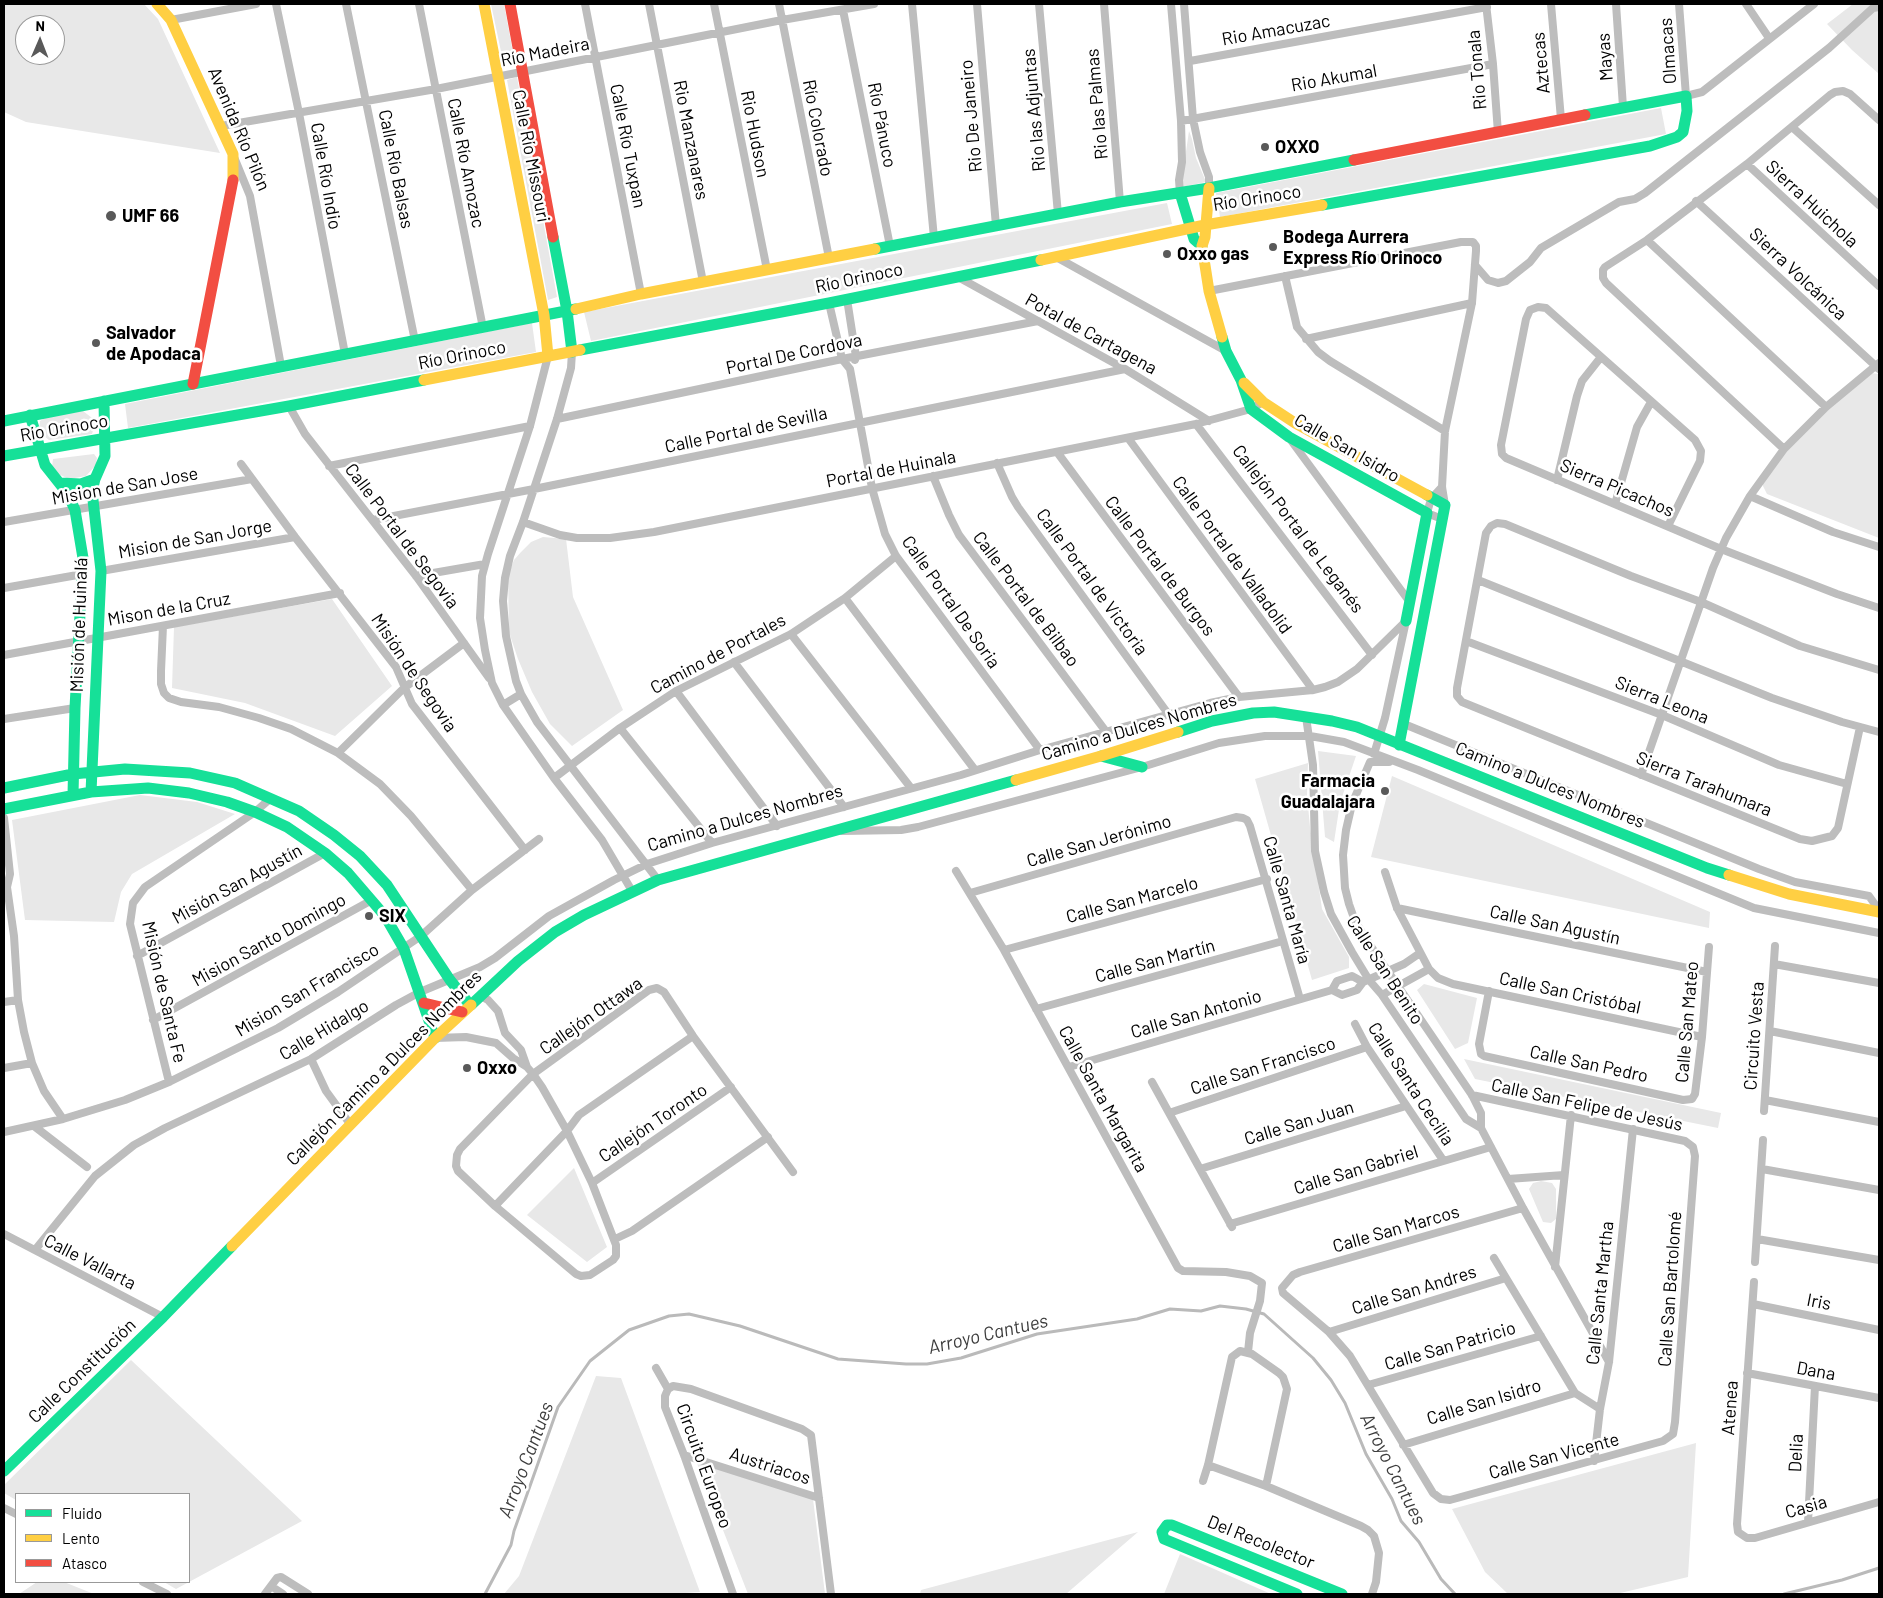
<!DOCTYPE html>
<html>
<head>
<meta charset="utf-8">
<style>
  body { margin:0 }
  #map { position:relative; width:1883px; height:1598px; overflow:hidden; background:#fff; font-family:Barlow,sans-serif }
  canvas { display:block }
  .frame { position:absolute; inset:0; border:5px solid #000; pointer-events:none }
  .legend { position:absolute; left:15px; top:1493px; width:175px; height:90px; box-sizing:border-box; background:#fff; border:1px solid #999; margin:0; padding:6px 9px; list-style:none; font-size:15px; color:#000 }
  .legend li { display:flex; align-items:center; gap:10px; height:25px }
  .legend b { width:25px; border:1px solid #999 }
  .north { position:absolute; left:15px; top:15px; width:50px; height:50px; box-sizing:border-box; background:#fff; border:1px solid #999; border-radius:50%; rotate:1deg; font-size:14px; font-weight:700; line-height:20px; text-align:center; color:#000 }
  .north::after { content:''; display:block; margin:auto; width:18px; height:22px; background:#595959; clip-path:polygon(50% 0,100% 100%,50% 72%,0 100%) }
</style>
</head>
<body>
<div id="map">
<canvas width="1883" height="1598"></canvas>
<div class="frame"></div>
<ul class="legend">
<li><b style="height:6px;background:#16e098"></b>Fluido</li>
<li><b style="height:6px;background:#ffcf43"></b>Lento</li>
<li><b style="height:6px;background:#f24e42"></b>Atasco</li>
</ul>
<div class="north">N</div>
</div>
<script>
const ctx = document.querySelector('canvas').getContext('2d');
ctx.lineJoin = 'round';
function paint(path, color) { ctx.fillStyle = color; ctx.fill(path, 'evenodd'); }
const poly = rows => new Path2D(rows.map(r => 'M' + r).join(''));
function strokePath(path, color, width, dash) { ctx.strokeStyle = color; ctx.lineWidth = width; ctx.lineCap = dash ? 'butt' : 'round'; ctx.setLineDash(dash || []); ctx.stroke(path); }
function drawText(font, color, halo, rows, align = 'center') {
  ctx.font = font + ' Barlow,sans-serif'; ctx.lineWidth = 5; ctx.setLineDash([]); ctx.textBaseline = 'middle'; ctx.strokeStyle = halo; ctx.fillStyle = color; for (const [text, x, y, turn = 0] of rows) {
    ctx.save(); ctx.translate(x, y); ctx.rotate((+turn || 0) * Math.PI / 180); ctx.textAlign = isNaN(turn) ? turn : align; if (halo) ctx.strokeText(text, 0, 0); ctx.fillText(text, 0, 0); ctx.restore();
  }
}
const green = poly([
  [4,4,144,4,158,19,220,153,26,122,4,112],
  [25,25,55,25,55,55,25,55],
  [491,4,504,4,514,58,503,61],
  [1853,4,1879,4,1879,74,1852,50,1827,24],
  [517,77,557,297,548,300,507,80],
  [1661,108,1666,134,1220,217,1216,193],
  [1189,131,1192,139,1196,158,1206,182,1182,187,1182,179],
  [1167,203,1172,224,591,341,584,312],
  [532,323,536,352,128,428,125,404],
  [1871,373,1879,374,1879,538,1767,494,1763,486,1763,483,1788,448,1818,417],
  [83,411,96,421,92,434,49,440,39,432,40,421,47,417],
  [94,454,97,458,96,465,86,476,69,479,56,473,52,467,53,459],
  [543,537,566,539,573,597,623,710,572,746,550,724,532,692,518,659,509,632,508,575,514,560,521,552,531,542],
  [332,599,392,686,335,736,245,703,172,688,174,627],
  [1318,751,1356,756,1340,803,1334,842,1325,837],
  [1308,763,1307,795,1310,827,1322,909,1349,957,1349,968,1312,980,1255,779],
  [1392,776,1710,912,1709,928,1371,857],
  [140,795,197,802,235,814,132,874,121,892,114,922,25,920,12,820],
  [1424,984,1477,998,1468,1043,1455,1049,1417,990],
  [1464,1059,1721,1113,1718,1128,1475,1079],
  [574,1168,607,1247,587,1262,527,1215],
  [1541,1181,1552,1183,1556,1189,1556,1219,1551,1223,1543,1222,1529,1189,1533,1183],
  [131,1360,302,1521,176,1589,164,1582,189,1582,189,1494,16,1494,16,1500,4,1493,4,1485],
  [596,1376,621,1378,700,1592,670,1594,504,1594,519,1576],
  [1696,1443,1688,1577,1616,1594,1508,1594,1485,1572,1452,1509],
  [696,1461,813,1499,825,1594,748,1594],
  [1138,1532,1066,1594,920,1594,921,1590],
  [1180,1554,1271,1594,1164,1594],
  [37,1582,64,1582,94,1594,19,1594]
]);
const stream = poly([
  [485,1594,511,1545,514,1531,558,1407,590,1361,629,1330,669,1316,689,1314,740,1326,838,1359,906,1364,927,1364,961,1358,1037,1334,1137,1319,1170,1309,1201,1311,1220,1306,1246,1309,1264,1314,1313,1358,1331,1380,1345,1403,1366,1454,1392,1499,1401,1521,1419,1542,1441,1579,1455,1594],
  [1784,1594,1842,1580,1879,1568]
]);
const street = poly([
  [276,4,299,113,345,354],
  [346,4,415,341],
  [419,4,483,328],
  [585,4,641,294],
  [649,4,703,282],
  [714,4,767,270],
  [779,4,829,258],
  [912,4,934,238],
  [977,4,996,226],
  [1039,4,1058,214],
  [1104,4,1120,202],
  [1171,4,1181,121,1182,162,1179,180,1180,193],
  [1184,4,1193,119,1200,152,1209,177,1209,188],
  [1486,4,1493,64,1498,133],
  [1551,4,1561,119],
  [1616,4,1623,107],
  [1679,4,1686,96,1702,92,1814,4],
  [1746,4,1769,38],
  [843,10,890,246],
  [171,20,256,4],
  [1190,61,1487,7],
  [1181,121,1493,64],
  [221,126,436,89,782,20,874,4],
  [1792,127,1879,205],
  [234,157,250,196,281,366],
  [1747,164,1879,286],
  [1696,201,1879,369],
  [1647,240,1826,407],
  [1056,257,1226,351],
  [1475,265,1488,280,1498,283,1506,281,1530,262,1541,248,1619,202,1635,199,1645,193,1829,48,1873,8,1879,7],
  [1285,276,1297,327,1318,352,1330,361,1445,431],
  [958,277,1125,369,1209,421],
  [1209,291,1461,242,1473,242,1476,246,1476,251,1472,303,1445,431,1442,487,1445,505],
  [847,299,856,357,855,360],
  [829,303,842,359,850,369,872,488,885,534,896,556,1040,750],
  [1306,339,1472,303],
  [572,352,571,368,557,419,523,522,510,556,505,578,503,601,506,636,516,681,521,694,537,722,658,880],
  [548,356,530,426,488,554,482,576,480,618,485,650,492,683,503,705,554,778,602,840,632,891],
  [289,406,305,434,416,576,489,678],
  [557,419,842,359,1038,321],
  [1196,424,1372,655],
  [1128,438,1313,690],
  [1290,439,1409,601],
  [1784,449,1606,283,1603,278,1603,270,1605,267,1647,240,1747,164,1830,95,1835,92,1843,91,1850,94,1879,120],
  [1057,452,1239,697],
  [997,463,1012,497,1018,507,1169,715],
  [241,464,295,537,396,667,412,704,525,850],
  [329,466,530,426],
  [933,476,949,515,959,535,1107,733],
  [1557,480,1577,396,1582,381,1601,357],
  [1442,487,1431,499,1427,513,1442,519],
  [1750,496,1833,532,1879,547],
  [1615,504,1637,427,1651,402],
  [373,520,534,489,1125,369],
  [4,522,252,479],
  [523,522,560,535,577,538,610,538,654,532,1196,424,1251,409,1263,402],
  [1668,526,1700,461,1701,451,1695,440,1546,308,1538,307,1530,310,1526,319,1501,445,1502,454,1506,458,1721,549,1837,594,1879,608],
  [101,571,295,537],
  [416,576,485,564],
  [1478,580,1772,698,1842,722,1879,732],
  [4,588,83,574],
  [845,598,975,770],
  [163,626,161,671,161,684,164,693,169,698,181,702,219,707,259,718,291,729,338,753,380,784,411,816,472,890],
  [791,634,911,788],
  [1466,641,1662,715,1779,765,1847,784],
  [4,655,340,593],
  [734,662,844,807],
  [676,691,777,826],
  [503,705,521,694],
  [1306,717,1313,765,1315,851,1324,892,1331,914,1352,952,1369,980,1382,995,1466,1119,1481,1128],
  [4,719,75,708],
  [1404,724,1759,869,1795,882,1869,896,1879,910],
  [1860,727,1838,828,1832,836,1812,841,1800,839,1462,702,1457,696,1457,688,1486,533,1491,526,1497,523,1505,524,1631,576,1701,602,1800,646,1879,670],
  [620,728,712,843],
  [338,753,404,688,464,643],
  [1374,754,1385,718,1406,621],
  [1389,762,1370,762,1352,804,1346,830,1343,855,1345,888,1349,904,1355,921,1368,942,1472,1095,1481,1113,1481,1128,1523,1208,1609,1362],
  [1641,775,1713,568,1726,538,1750,496,1784,449,1826,407,1879,363],
  [554,778,620,728,676,691,791,634,845,598,896,556],
  [4,818,10,874,7,887,14,936,18,1000,24,1032,32,1063,44,1091,63,1119],
  [842,831,901,830,918,827,1142,767,1219,743,1265,736,1310,736,1344,742,1418,770,1754,908,1879,933],
  [956,871,1004,950,1178,1268,1183,1271,1226,1272,1250,1276,1262,1283,1260,1301,1250,1333,1248,1352],
  [1385,872,1397,908,1429,969,1438,978,1453,984,1702,1037],
  [970,893,1236,817,1243,818,1247,820,1250,826,1300,999],
  [1397,908,1707,972],
  [1004,950,1267,879],
  [137,956,325,853],
  [1774,964,1879,983],
  [1332,990,1337,981,1352,976,1363,982],
  [1489,991,1479,1044,1481,1054,1484,1056,1683,1100,1692,1099,1695,1094,1702,1037,1709,947],
  [1382,995,1429,969],
  [481,996,488,1000,498,1011,505,1033,521,1050,527,1067],
  [4,1002,18,1000],
  [1036,1009,1283,941],
  [153,1020,372,900],
  [1355,1024,1367,1047,1443,1160],
  [1770,1031,1879,1053],
  [435,1038,466,1037,496,1043,513,1058,527,1067,533,1074,542,1087,567,1131,592,1183,616,1245,616,1256,613,1260,590,1275,581,1276,576,1274,495,1206,458,1171,456,1166,457,1155,460,1149,533,1074,649,990,657,988,664,992,693,1036,793,1172],
  [311,1059,326,1091,350,1124],
  [1069,1067,1332,990,1342,995,1357,990,1363,982,1404,964,1420,953],
  [4,1068,32,1063],
  [169,1082,130,924,133,903,145,887,255,812,271,798],
  [1152,1082,1232,1227],
  [1472,1095,1685,1141,1693,1147,1695,1156,1675,1422,1673,1434,1663,1441,1450,1500,1441,1499,1433,1493,1350,1356,1329,1332,1283,1293,1282,1288,1293,1275,1300,1272,1523,1208],
  [1765,1100,1879,1122],
  [1764,1111,1775,946],
  [1169,1113,1367,1047],
  [34,1126,87,1167],
  [4,1132,63,1119,125,1100,169,1082,278,1028,338,992,421,936,472,890,539,839],
  [1200,1169,1406,1106],
  [1762,1169,1879,1190],
  [1508,1179,1564,1175],
  [592,1183,731,1087],
  [495,1206,567,1131,579,1115,693,1036],
  [1230,1224,1491,1147],
  [4,1234,163,1317],
  [615,1239,632,1231,768,1137],
  [1757,1239,1879,1260],
  [35,1250,95,1176,134,1145,165,1128,311,1059,396,1005,420,992,480,967,495,958,549,916,614,880,647,864,712,843,961,775,1040,750,1210,703,1239,697,1313,690,1325,687,1338,682,1357,669,1406,621],
  [1494,1258,1575,1393,1600,1409],
  [1755,1262,1763,1140],
  [1555,1267,1571,1115],
  [1754,1282,1737,1524,1738,1532,1747,1538,1755,1538,1879,1502],
  [1753,1304,1879,1330],
  [1329,1332,1506,1278],
  [656,1368,668,1389],
  [1747,1373,1879,1398],
  [1368,1385,1541,1336],
  [1403,1445,1575,1393],
  [684,1455,819,1498],
  [1594,1461,1600,1409,1609,1362,1633,1129],
  [1208,1465,1266,1486,1361,1526,1368,1530,1374,1536,1379,1553,1376,1582,1372,1594],
  [1203,1481,1208,1465,1232,1357,1240,1351,1252,1354,1279,1373,1283,1377,1287,1389,1266,1486],
  [4,1508,16,1514],
  [1808,1522,1815,1386],
  [143,1582,167,1594],
  [271,1586,283,1594],
  [265,1594,277,1578,281,1577,308,1594],
  [733,1594,684,1455,665,1407,665,1396,668,1389,673,1386,691,1389,802,1429,811,1435,831,1594]
]);
const fast = poly([
  [1180,193,1194,239,1202,246],
  [1322,205,1650,146,1677,137,1683,132,1687,111,1686,96,1585,115],
  [553,237,567,311,572,352],
  [875,249,1120,202,1209,188,1354,160],
  [1222,337,1226,351,1241,380,1251,409,1289,437,1427,513,1406,621],
  [580,350,829,303,1041,260],
  [30,415,45,465,68,494,75,510,83,558,75,708,73,795],
  [4,421,576,309],
  [4,456,289,406,424,380],
  [60,483,81,484,95,479],
  [1178,732,1212,721,1253,713,1274,712,1332,721,1357,727,1707,868,1729,875],
  [1399,745,1445,505,1427,495],
  [1101,756,1142,767],
  [4,788,73,774,125,769,190,773,235,783,299,811,334,835,360,856,387,885,450,980,470,1005],
  [91,792,101,571,92,491,95,479,105,456,104,401],
  [4,809,91,792,148,788,189,793,227,802,255,812,287,827,325,853,348,873,385,916,404,949,435,1038],
  [471,1005,518,961,555,932,584,915,658,880,1016,780],
  [4,1471,163,1317,232,1246],
  [1297,1594,1164,1539,1162,1532,1167,1525,1172,1525,1342,1594]
]);
const slow = poly([
  [157,4,171,20,233,154,233,180],
  [484,4,544,315,548,356],
  [1209,188,1205,237,1202,246,1209,291,1222,337],
  [1041,260,1205,225,1322,205],
  [576,309,641,294,875,249],
  [424,380,580,350],
  [1244,383,1263,402,1295,423,1427,495],
  [1016,780,1101,756,1178,732],
  [1729,875,1789,894,1879,912],
  [232,1246,435,1038,471,1005]
]);
const jam = poly([
  [510,4,553,237],
  [1354,160,1585,115],
  [193,384,233,180],
  [424,1003,462,1012]
]);
const markers = [
  [1265,147,5,"#595959"],
  [111,216,6,"#595959"],
  [1273,247,5,"#595959"],
  [1167,254,5,"#595959"],
  [96,343,5,"#595959"],
  [1385,791,5,"#595959"],
  [369,916,5,"#595959"],
  [467,1068,5,"#595959"]
];
const streetNames = [
  ["Rio Amacuzac",1276,30,-10],
  ["Olmacas",1668,51,-94],
  ["Río Madeira",545,52,-11],
  ["Mayas",1605,57,-94],
  ["Aztecas",1541,63,-95],
  ["Rio Tonala",1477,70,-95],
  ["Rio Akumal",1334,78,-10],
  ["Rio las Palmas",1097,104,-95],
  ["Rio las Adjuntas",1034,110,-95],
  ["Rio De Janeiro",971,116,-95],
  ["Río Pánuco",882,125,79],
  ["Río Colorado",818,128,79],
  ["Avenida Río Pilón",239,129,67],
  ["Rio Hudson",755,134,79],
  ["Rio Manzanares",691,140,79],
  ["Calle Río Tuxpan",628,146,79],
  ["Calle Río Missouri",531,156,79],
  ["Calle Río Amozac",466,163,79],
  ["Calle Río Balsas",396,169,79],
  ["Calle Río Indio",326,176,80],
  ["Río Orinoco",1257,198,-9],
  ["Sierra Huichola",1812,204,43],
  ["Sierra Volcánica",1798,274,43],
  ["Río Orinoco",859,278,-12],
  ["Potal de Cartagena",1091,334,29],
  ["Portal De Cordova",794,354,-12],
  ["Río Orinoco",462,355,-11],
  ["Río Orinoco",64,428,-10],
  ["Calle Portal de Sevilla",746,430,-12],
  ["Calle San Isidro",1347,448,30],
  ["Portal de Huinala",891,469,-11],
  ["Mision de San Jose",125,486,-10],
  ["Sierra Picachos",1617,488,23],
  ["Callejón Portal de Leganés",1298,529,53],
  ["Calle Portal de Segovia",402,536,53],
  ["Mision de San Jorge",195,539,-10],
  ["Calle Portal de Valladolid",1232,555,54],
  ["Calle Portal de Burgos",1160,566,53],
  ["Calle Portal de Victoria",1092,582,54],
  ["Calle Portal de Bilbao",1026,599,53],
  ["Calle Portal De Soria",951,602,55],
  ["Mison de la Cruz",169,609,-10],
  ["Misión de Huinalá",79,625,-88],
  ["Camino de Portales",718,654,-28],
  ["Misión de Segovia",414,673,56],
  ["Sierra Leona",1662,700,22],
  ["Camino a Dulces Nombres",1139,727,-16],
  ["Sierra Tarahumara",1704,784,22],
  ["Camino a Dulces Nombres",1550,785,22],
  ["Camino a Dulces Nombres",745,818,-16],
  ["Calle San Jerónimo",1099,841,-16],
  ["Misión San Agustín",237,884,-29],
  ["Calle San Marcelo",1132,900,-15],
  ["Calle Santa María",1287,900,74],
  ["Calle San Agustín",1555,925,12],
  ["Mision Santo Domingo",269,940,-29],
  ["Calle San Martín",1155,961,-15],
  ["Calle San Benito",1385,970,57],
  ["Mision San Francisco",307,990,-31],
  ["Misión de Santa Fe",164,992,77],
  ["Calle San Cristóbal",1570,993,12],
  ["Calle San Antonio",1196,1014,-16],
  ["Callejón Ottawa",591,1016,-35],
  ["Calle San Mateo",1687,1022,-85],
  ["Calle Hidalgo",324,1030,-31],
  ["Circuito Vesta",1754,1036,-86],
  ["Calle San Pedro",1589,1064,12],
  ["Calle San Francisco",1263,1066,-18],
  ["Callejón Camino a Dulces Nombres",384,1068,-45],
  ["Calle Santa Cecilia",1411,1084,57],
  ["Calle Santa Margarita",1103,1099,61],
  ["Calle San Felipe de Jesús",1587,1105,12],
  ["Callejón Toronto",653,1123,-34],
  ["Calle San Juan",1299,1123,-17],
  ["Calle San Gabriel",1356,1170,-17],
  ["Calle San Marcos",1396,1229,-16],
  ["Calle Vallarta",90,1262,27],
  ["Calle San Bartolomé",1670,1289,-86],
  ["Calle San Andres",1414,1290,-17],
  ["Calle Santa Martha",1600,1293,-84],
  ["Iris",1819,1302,11],
  ["Calle San Patricio",1450,1346,-16],
  ["Calle Constitución",82,1371,-44],
  ["Dana",1816,1371,10],
  ["Calle San Isidro",1484,1402,-17],
  ["Atenea",1730,1408,-86],
  ["Delia",1796,1453,-87],
  ["Calle San Vicente",1554,1456,-15],
  ["Circuito Europeo",704,1466,70],
  ["Austriacos",770,1466,18],
  ["Casia",1806,1507,-16],
  ["Del Recolector",1261,1542,22]
];
const poiNames = [
  ["OXXO",1275,147],
  ["UMF 66",122,216],
  ["Bodega Aurrera",1283,237],
  ["Express Río Orinoco",1283,258],
  ["Oxxo gas",1177,254],
  ["Salvador",106,333],
  ["de Apodaca",106,354],
  ["Farmacia",1375,781,"right"],
  ["Guadalajara",1375,802,"right"],
  ["SIX",379,916],
  ["Oxxo",477,1068]
];
const waterNames = [
  ["Arroyo Cantues",988,1334,-13],
  ["Arroyo Cantues",526,1460,-69],
  ["Arroyo Cantues",1393,1469,63]
];
paint(green, '#e8e8e8');
strokePath(stream, '#bababa', 3);
strokePath(street, '#bdbdbd', 8);
strokePath(fast, '#16e098', 11);
strokePath(slow, '#ffcf43', 11);
strokePath(jam, '#f24e42', 11);
for (const [x, y, r, color] of markers) { const dot = new Path2D(); dot.arc(x, y, r, 0, 2 * Math.PI); ctx.fillStyle = color; ctx.fill(dot); strokePath(dot, '#fff', 2); }
drawText('18px', '#000', '#fff', streetNames);
drawText('bold 18px', '#000', '#fff', poiNames, 'left');
drawText('italic 19px', '#3d3d3d', '#fff', waterNames);
</script>
</body>
</html>
